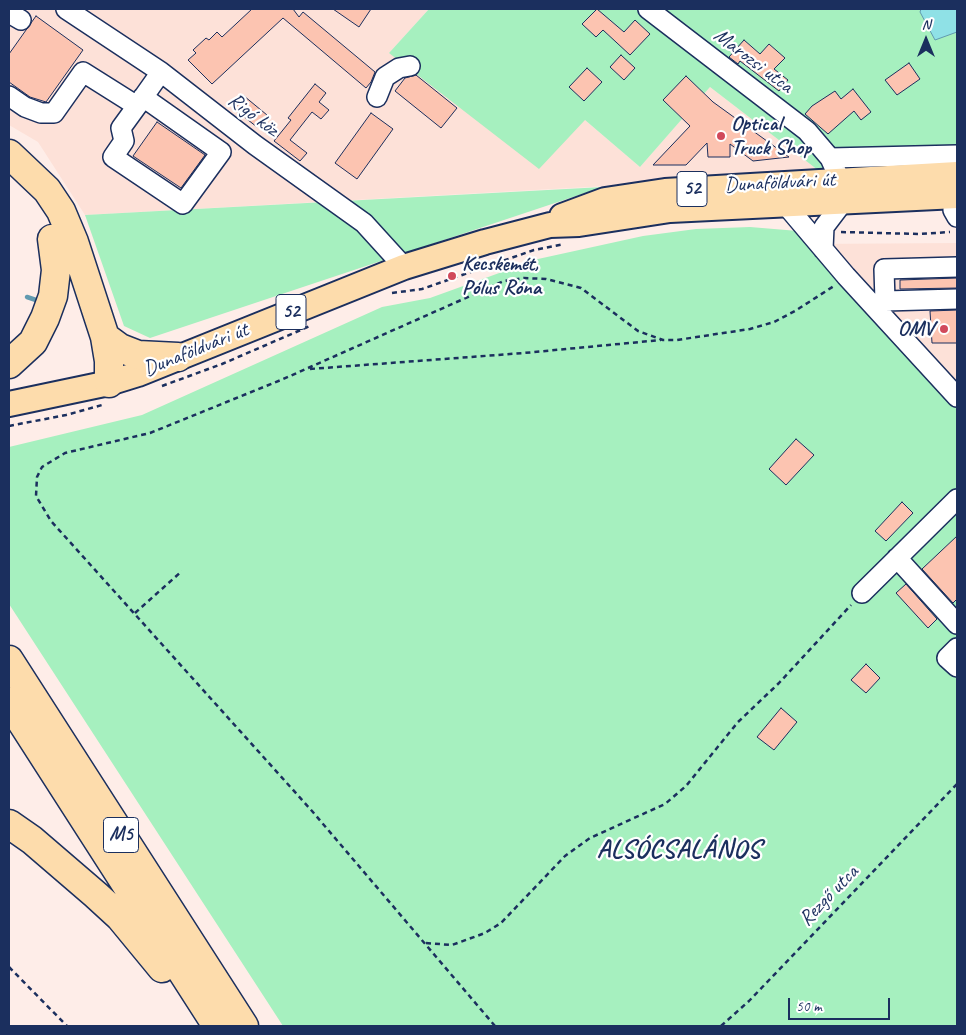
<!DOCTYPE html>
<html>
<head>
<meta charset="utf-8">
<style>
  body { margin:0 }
  #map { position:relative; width:966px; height:1035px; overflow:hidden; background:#feede8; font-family:Caveat,sans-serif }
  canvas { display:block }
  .frame { position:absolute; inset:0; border:10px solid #1b2f5e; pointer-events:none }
  .north { position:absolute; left:901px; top:15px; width:50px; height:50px; -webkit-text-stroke:4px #fff; paint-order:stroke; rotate:0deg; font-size:14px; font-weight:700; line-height:20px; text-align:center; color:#1b2f5e }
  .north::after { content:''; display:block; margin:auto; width:18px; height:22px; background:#1b2f5e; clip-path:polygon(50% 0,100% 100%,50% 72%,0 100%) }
  .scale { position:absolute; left:788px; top:998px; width:102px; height:22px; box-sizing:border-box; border:2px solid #1b2f5e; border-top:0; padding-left:6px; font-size:15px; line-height:18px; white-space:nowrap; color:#1b2f5e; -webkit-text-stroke:4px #fff; paint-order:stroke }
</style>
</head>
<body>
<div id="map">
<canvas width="966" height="1035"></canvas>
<div class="frame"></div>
<div class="north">N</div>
<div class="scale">50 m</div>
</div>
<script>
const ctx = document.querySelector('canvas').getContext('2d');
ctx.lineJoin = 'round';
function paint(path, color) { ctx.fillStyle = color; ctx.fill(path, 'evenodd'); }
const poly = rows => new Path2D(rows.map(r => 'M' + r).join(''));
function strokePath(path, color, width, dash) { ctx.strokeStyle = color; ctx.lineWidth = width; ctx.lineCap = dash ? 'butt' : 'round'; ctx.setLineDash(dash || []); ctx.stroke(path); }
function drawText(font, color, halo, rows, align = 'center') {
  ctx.font = font + ' Caveat,sans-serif'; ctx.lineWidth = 4.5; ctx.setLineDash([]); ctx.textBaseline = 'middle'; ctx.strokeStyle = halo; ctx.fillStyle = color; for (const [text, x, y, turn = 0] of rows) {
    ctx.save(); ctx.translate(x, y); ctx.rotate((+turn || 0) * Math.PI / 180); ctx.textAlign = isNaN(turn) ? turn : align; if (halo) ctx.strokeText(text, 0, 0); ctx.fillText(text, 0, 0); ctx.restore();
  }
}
const built = poly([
  [9,9,429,9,389,53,585,120,640,167,710,87,823,174,85,215,38,142,9,125],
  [957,243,957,407,811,244]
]);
const green = poly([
  [429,9,957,9,957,167,823,174,710,87,640,167,585,120,539,169,389,53],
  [603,187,150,338,124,326,85,215],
  [750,227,798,231,957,407,957,1026,283,1026,9,604,9,447,142,415,382,307,430,298,538,259,643,236,696,229]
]);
const water = poly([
  [921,9,957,9,957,32,935,40,920,12,921,9]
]);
const stream = poly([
  [27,297,42,302]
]);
const building = poly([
  [252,9,293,9,299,17,303,12,375,72,371,82,366,88,283,18,212,84,188,60,196,53,193,50,206,38,209,40,217,32,222,37,252,9],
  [333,9,371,9,359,27,333,9],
  [597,9,624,32,635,20,650,34,630,55,603,30,596,37,582,24,597,9],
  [36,16,83,50,46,102,30,97,9,82,9,54,36,16],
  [744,40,760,54,769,44,785,58,774,69,788,80,779,91,740,61,738,64,729,57,744,40],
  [621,55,635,68,624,80,610,67,621,55],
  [909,63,920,79,897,95,885,80,909,63],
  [587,68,602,82,584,101,569,87,587,68],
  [416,75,457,108,441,128,395,91,405,78,416,75],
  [686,76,713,102,789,157,753,161,730,144,730,157,708,157,707,143,686,165,653,165,690,126,663,100,686,76],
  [315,84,326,93,319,102,329,110,321,119,312,112,290,140,307,153,300,161,274,141,291,120,288,118,315,84],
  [853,89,871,112,861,120,854,111,828,134,805,114,812,106,835,91,841,99,853,89],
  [244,96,267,115,257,127,234,109,244,96],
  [371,113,393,129,357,179,335,163,371,113],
  [157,122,205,155,181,188,133,156,157,122],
  [957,278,957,288,900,289,900,280,957,278],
  [957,310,957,343,932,343,930,311,957,310],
  [796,439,814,455,786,485,769,469,796,439],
  [902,502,913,513,886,541,875,531,902,502],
  [957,536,957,599,953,603,922,569,957,536],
  [906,584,937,619,928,628,896,593,906,584],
  [866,664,880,678,866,693,851,680,866,664],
  [781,708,797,722,774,750,757,737,781,708]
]);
const path = poly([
  [841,232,919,234,950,232],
  [392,293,422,289,534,250,564,244],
  [310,369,524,353,661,340],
  [162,386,222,364,310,326],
  [9,426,66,415,102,405],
  [135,613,182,571],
  [426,943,452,945,485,933,501,923,565,856,590,838,665,804,686,786,738,722,779,683,851,605],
  [9,967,67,1026],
  [495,1026,312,811,51,521,36,496,37,477,42,467,65,453,150,433,281,380,504,281,524,278,546,279,581,288,638,331,663,340,677,340,750,329,774,322,795,311,834,286],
  [721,1026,749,1001,957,784]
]);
const minor = poly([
  [66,9,161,72,255,145,364,223,404,267],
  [648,9,807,131,830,158,840,180],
  [9,13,21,20],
  [9,96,25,107,41,113,54,113,83,72,137,106,161,72],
  [377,97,385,77,399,68,410,66],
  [137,106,121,128,124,141,113,157,183,204,221,152,143,97],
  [830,158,957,155],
  [785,204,846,276,957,397],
  [953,210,957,217],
  [823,249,824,227,843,202],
  [957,267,884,269,885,301,957,299],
  [897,558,957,624],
  [862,593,957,499],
  [957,648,947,658,957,667]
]);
const major = poly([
  [562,216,605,200,665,191,957,174],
  [9,404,109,383,138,374,404,267,485,242,550,225,579,224,670,210,957,196]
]);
const highway = poly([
  [9,154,47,190,61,211,74,242,105,337,109,361,109,383],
  [105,337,120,348,138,355,178,357],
  [9,364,33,342,45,318,53,296,56,270,52,239],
  [9,660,244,1026],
  [9,702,217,1026],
  [9,824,32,840,96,895,120,917,162,968]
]);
const markers = [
  [721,136,5,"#d1495b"],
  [452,276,5,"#d1495b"],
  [944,329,5,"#d1495b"]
];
const shields = [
  [692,189,30],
  [291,312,30],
  [121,835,35]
];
const shieldNames = [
  ["52",692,189],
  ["52",291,312],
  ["M5",121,835]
];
const streetNames = [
  ["Marozsi utca",753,61,37],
  ["Rigó köz",253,115,37],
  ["Dunaföldvári út",780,183,-3],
  ["Dunaföldvári út",196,350,-22],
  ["Rezgő utca",829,896,-46]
];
const poiNames = [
  ["Optical",731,124],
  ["Truck Shop",731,148],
  ["Kecskemét,",462,264],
  ["Pólus Róna",462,288],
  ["OMV",934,329,"right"]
];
const districtNames = [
  ["ALSÓCSALÁNOS",679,850]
];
paint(built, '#fde1d8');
paint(green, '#a6f0bf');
paint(water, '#8fe1e6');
strokePath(water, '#619ab0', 1);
strokePath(stream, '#619ab0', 4.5);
paint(building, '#fcc4b1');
strokePath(building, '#1b2f5e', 1);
strokePath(minor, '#1b2f5e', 22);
strokePath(major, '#1b2f5e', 28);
strokePath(highway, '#1b2f5e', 31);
strokePath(path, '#1b2f5e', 2.5, [5, 4]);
strokePath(minor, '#fff', 19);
strokePath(major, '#fddcac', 24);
strokePath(highway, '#fddcac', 28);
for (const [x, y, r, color] of markers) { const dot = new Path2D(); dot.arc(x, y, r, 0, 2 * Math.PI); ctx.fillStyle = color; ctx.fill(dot); strokePath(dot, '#fff', 2); }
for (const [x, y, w] of shields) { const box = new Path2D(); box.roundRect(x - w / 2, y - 17.5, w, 35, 4); ctx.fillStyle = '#fff'; ctx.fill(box); strokePath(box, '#1b2f5e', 1); }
drawText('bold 20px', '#1b2f5e', null, shieldNames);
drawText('21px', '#1b2f5e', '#fff', streetNames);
drawText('bold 21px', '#1b2f5e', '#fff', poiNames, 'left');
ctx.letterSpacing = '1px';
drawText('bold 26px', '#1b2f5e', '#fff', districtNames);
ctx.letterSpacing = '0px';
</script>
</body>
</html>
